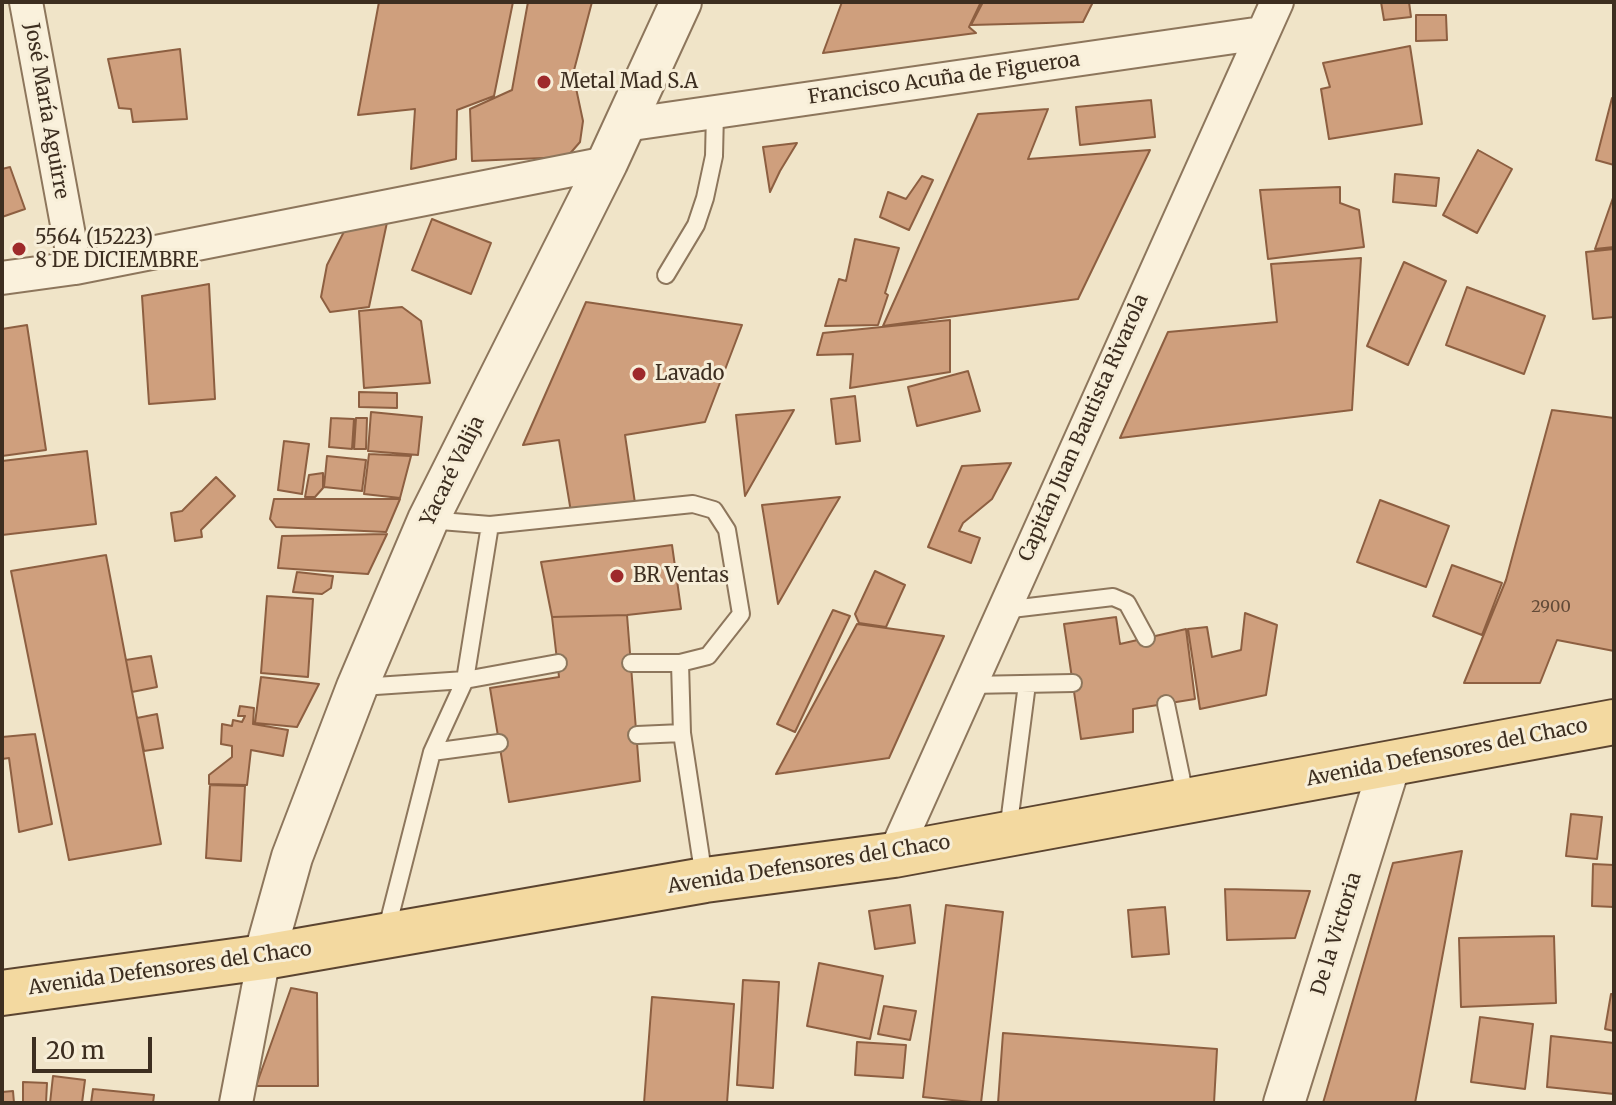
<!DOCTYPE html>
<html>
<head>
<meta charset="utf-8">
<style>
  body { margin:0 }
  #map { position:relative; width:1616px; height:1105px; overflow:hidden; background:#f0e4c8; font-family:Merriweather,serif }
  canvas { display:block }
  .frame { position:absolute; inset:0; border:4px solid #3d2e20; pointer-events:none }
  .scale { position:absolute; left:32px; top:1037px; width:120px; height:36px; box-sizing:border-box; border:4px solid #3d2e20; border-top:0; padding-left:10px; font-size:24px; line-height:28px; white-space:nowrap; color:#3d2e20; -webkit-text-stroke:6px #f7eed8; paint-order:stroke }
</style>
</head>
<body>
<div id="map">
<canvas width="1616" height="1105"></canvas>
<div class="frame"></div>
<div class="scale">20 m</div>
</div>
<script>
const ctx = document.querySelector('canvas').getContext('2d');
ctx.lineJoin = 'round';
function paint(path, color) { ctx.fillStyle = color; ctx.fill(path, 'evenodd'); }
const poly = rows => new Path2D(rows.map(r => 'M' + r).join(''));
function strokePath(path, color, width, dash) { ctx.strokeStyle = color; ctx.lineWidth = width; ctx.lineCap = dash ? 'butt' : 'round'; ctx.setLineDash(dash || []); ctx.stroke(path); }
function drawText(font, color, halo, rows, align = 'center') {
  ctx.font = font + ' Merriweather,serif'; ctx.lineWidth = 6; ctx.setLineDash([]); ctx.textBaseline = 'middle'; ctx.strokeStyle = halo; ctx.fillStyle = color; for (const [text, x, y, turn = 0] of rows) {
    ctx.save(); ctx.translate(x, y); ctx.rotate((+turn || 0) * Math.PI / 180); ctx.textAlign = isNaN(turn) ? turn : align; if (halo) ctx.strokeText(text, 0, 0); ctx.fillText(text, 0, 0); ctx.restore();
  }
}
const building = poly([
  [379,2,513,2,494,96,457,110,456,159,411,169,415,109,358,115,379,2],
  [528,2,592,2,573,74,583,121,580,142,567,157,472,161,470,109,512,90,528,2],
  [842,2,981,2,969,27,976,33,823,53,842,2],
  [983,2,1093,2,1083,22,971,25,983,2],
  [1381,2,1409,2,1411,17,1384,20,1381,2],
  [1416,15,1446,15,1447,40,1416,41,1416,15],
  [1410,46,1422,124,1329,139,1321,89,1330,87,1323,63,1410,46],
  [180,49,187,119,133,122,131,109,119,108,108,59,180,49],
  [1612,98,1614,99,1614,165,1596,160,1612,98],
  [1151,100,1155,137,1080,145,1076,107,1151,100],
  [1048,109,1028,159,1150,150,1078,299,883,326,978,114,1048,109],
  [797,143,780,171,770,192,763,147,797,143],
  [1478,150,1512,169,1477,233,1443,215,1478,150],
  [10,167,25,209,2,217,2,169,10,167],
  [1395,174,1439,178,1436,206,1393,202,1395,174],
  [922,176,933,180,909,230,880,217,888,192,906,199,922,176],
  [1340,187,1340,203,1359,210,1364,247,1268,259,1260,190,1340,187],
  [1614,195,1614,247,1595,249,1614,195],
  [389,213,369,307,330,312,321,297,327,265,353,214,389,213],
  [432,219,491,243,471,294,412,270,432,219],
  [855,239,899,248,885,293,888,295,878,325,825,326,839,279,846,281,855,239],
  [1614,249,1614,317,1593,319,1586,252,1614,249],
  [1361,258,1352,410,1120,438,1168,332,1277,322,1271,264,1361,258],
  [1404,262,1446,281,1408,365,1367,346,1404,262],
  [209,284,215,399,149,404,142,296,209,284],
  [1467,287,1545,316,1524,374,1446,345,1467,287],
  [586,302,742,325,705,422,625,435,635,503,571,512,559,440,523,445,586,302],
  [402,307,421,321,430,383,364,388,359,311,402,307],
  [950,320,950,372,850,388,853,354,817,355,823,333,950,320],
  [27,325,46,450,2,456,2,329,27,325],
  [968,371,980,411,917,426,908,387,968,371],
  [359,392,397,393,397,408,359,407,359,392],
  [855,396,860,441,836,444,831,399,855,396],
  [794,410,766,459,745,496,736,415,794,410],
  [1552,410,1614,418,1614,651,1557,640,1540,683,1464,683,1506,580,1552,410],
  [371,412,422,417,418,455,368,451,371,412],
  [331,418,354,419,352,449,329,447,331,418],
  [356,418,367,418,366,449,354,449,356,418],
  [284,441,309,444,302,494,278,490,284,441],
  [87,451,96,524,2,535,2,461,87,451],
  [369,454,411,456,400,498,364,494,369,454],
  [327,456,366,460,362,491,324,487,327,456],
  [1011,463,992,499,963,523,959,531,980,538,971,563,928,547,962,466,1011,463],
  [323,473,323,488,315,497,305,497,309,475,323,473],
  [216,477,235,496,201,530,202,537,175,541,171,513,182,511,216,477],
  [840,497,828,517,778,604,762,505,840,497],
  [274,499,400,499,386,532,276,527,270,519,274,499],
  [1380,500,1449,526,1426,587,1357,562,1380,500],
  [387,534,368,574,278,568,282,536,387,534],
  [672,545,681,609,627,615,552,617,541,562,672,545],
  [106,555,161,844,69,860,11,571,106,555],
  [1452,565,1502,583,1482,635,1433,616,1452,565],
  [875,571,905,585,886,627,859,623,855,614,875,571],
  [297,572,333,576,331,588,322,594,293,592,297,572],
  [267,596,313,599,308,677,261,673,267,596],
  [833,610,850,616,795,732,777,724,833,610],
  [1245,613,1277,625,1266,695,1200,709,1188,629,1207,627,1212,657,1241,650,1245,613],
  [627,615,640,781,509,802,490,688,559,677,552,617,627,615],
  [1116,617,1120,644,1186,629,1195,699,1133,709,1133,732,1081,739,1064,624,1116,617],
  [857,624,944,636,889,758,776,774,857,624],
  [151,656,157,687,132,692,126,660,151,656],
  [261,677,319,684,297,727,255,723,261,677],
  [240,706,254,708,253,724,288,730,283,756,251,750,247,785,209,784,209,775,232,757,232,746,221,744,222,724,232,726,233,720,242,722,245,716,238,716,240,706],
  [157,714,163,748,144,751,137,718,157,714],
  [35,734,52,824,19,832,9,758,2,759,2,737,35,734],
  [210,785,245,786,241,861,206,858,210,785],
  [1571,814,1602,817,1597,859,1566,856,1571,814],
  [1462,851,1415,1103,1323,1103,1393,863,1462,851],
  [1593,864,1614,865,1614,907,1592,906,1593,864],
  [1225,889,1310,891,1295,938,1227,940,1225,889],
  [910,905,915,943,875,949,869,911,910,905],
  [946,905,1003,912,981,1103,923,1097,946,905],
  [1165,907,1169,954,1132,957,1128,910,1165,907],
  [1554,936,1556,1003,1461,1007,1459,938,1554,936],
  [819,963,883,976,870,1039,807,1026,819,963],
  [743,980,779,982,773,1088,737,1085,743,980],
  [291,988,317,993,318,1086,256,1086,291,988],
  [1611,994,1614,994,1614,1031,1605,1029,1611,994],
  [652,997,734,1004,727,1103,644,1103,652,997],
  [884,1006,916,1011,910,1040,878,1034,884,1006],
  [1480,1017,1533,1024,1525,1089,1471,1082,1480,1017],
  [1003,1033,1217,1049,1214,1103,998,1103,1003,1033],
  [1551,1036,1614,1043,1614,1094,1547,1087,1551,1036],
  [857,1042,906,1045,903,1078,855,1075,857,1042],
  [53,1076,85,1080,82,1103,50,1103,53,1076],
  [23,1082,47,1083,46,1103,23,1103,23,1082],
  [93,1089,154,1095,153,1103,91,1103,93,1089],
  [13,1091,14,1103,2,1103,2,1092,13,1091]
]);
const service = poly([
  [666,275,696,225,705,198,714,156,715,112],
  [428,520,490,525,693,504,714,510,727,530,741,614,708,656,680,663],
  [1003,610,1113,597,1127,603,1146,638],
  [631,663,680,663,682,733,704,878],
  [970,685,1073,683],
  [361,687,465,680,558,663],
  [1166,704,1186,800],
  [637,735,682,733],
  [432,752,499,743],
  [1008,831,1027,684],
  [386,932,432,752,465,680,490,525]
]);
const minor = poly([
  [26,2,75,268],
  [625,125,1262,33],
  [2,278,75,268,607,163],
  [894,855,1277,2],
  [236,1103,264,957]
]);
const tertiary = poly([
  [264,957,292,857,357,687,428,520,607,163,681,2],
  [1284,1103,1390,764]
]);
const primary = poly([
  [2,993,264,957,705,880,894,855,1614,722]
]);
const markers = [
  [544,82,8,"#9e2a2b"],
  [19,249,8,"#9e2a2b"],
  [639,374,8,"#9e2a2b"],
  [617,576,8,"#9e2a2b"]
];
const numberNames = [
  ["2900",1551,607]
];
const streetNames = [
  ["Francisco Acuña de Figueroa",944,79,-8],
  ["José María Aguirre",46,111,80],
  ["Capitán Juan Bautista Rivarola",1084,428,-66],
  ["Yacaré Valija",453,471,-64],
  ["Avenida Defensores del Chaco",1447,753,-11],
  ["Avenida Defensores del Chaco",809,865,-9],
  ["De la Victoria",1337,934,-73],
  ["Avenida Defensores del Chaco",170,969,-8]
];
const poiNames = [
  ["Metal Mad S.A",560,82],
  ["5564 (15223)",35,238],
  ["8 DE DICIEMBRE",35,261],
  ["Lavado",655,374],
  ["BR Ventas",633,576]
];
paint(building, '#cf9f7d');
strokePath(building, '#8d5f41', 2);
strokePath(service, '#8d765c', 20);
strokePath(minor, '#8d765c', 36);
strokePath(tertiary, '#8d765c', 44);
strokePath(primary, '#5b4430', 48);
strokePath(service, '#faf1dc', 16);
strokePath(minor, '#faf1dc', 32);
strokePath(tertiary, '#faf1dc', 40);
strokePath(primary, '#f3d9a0', 44);
for (const [x, y, r, color] of markers) { const dot = new Path2D(); dot.arc(x, y, r, 0, 2 * Math.PI); ctx.fillStyle = color; ctx.fill(dot); strokePath(dot, '#f7eed8', 3); }
drawText('16px', '#624a37', null, numberNames);
drawText('20px', '#3d2e20', '#f7eed8', streetNames);
drawText('20px', '#3d2e20', '#f7eed8', poiNames, 'left');
</script>
</body>
</html>
